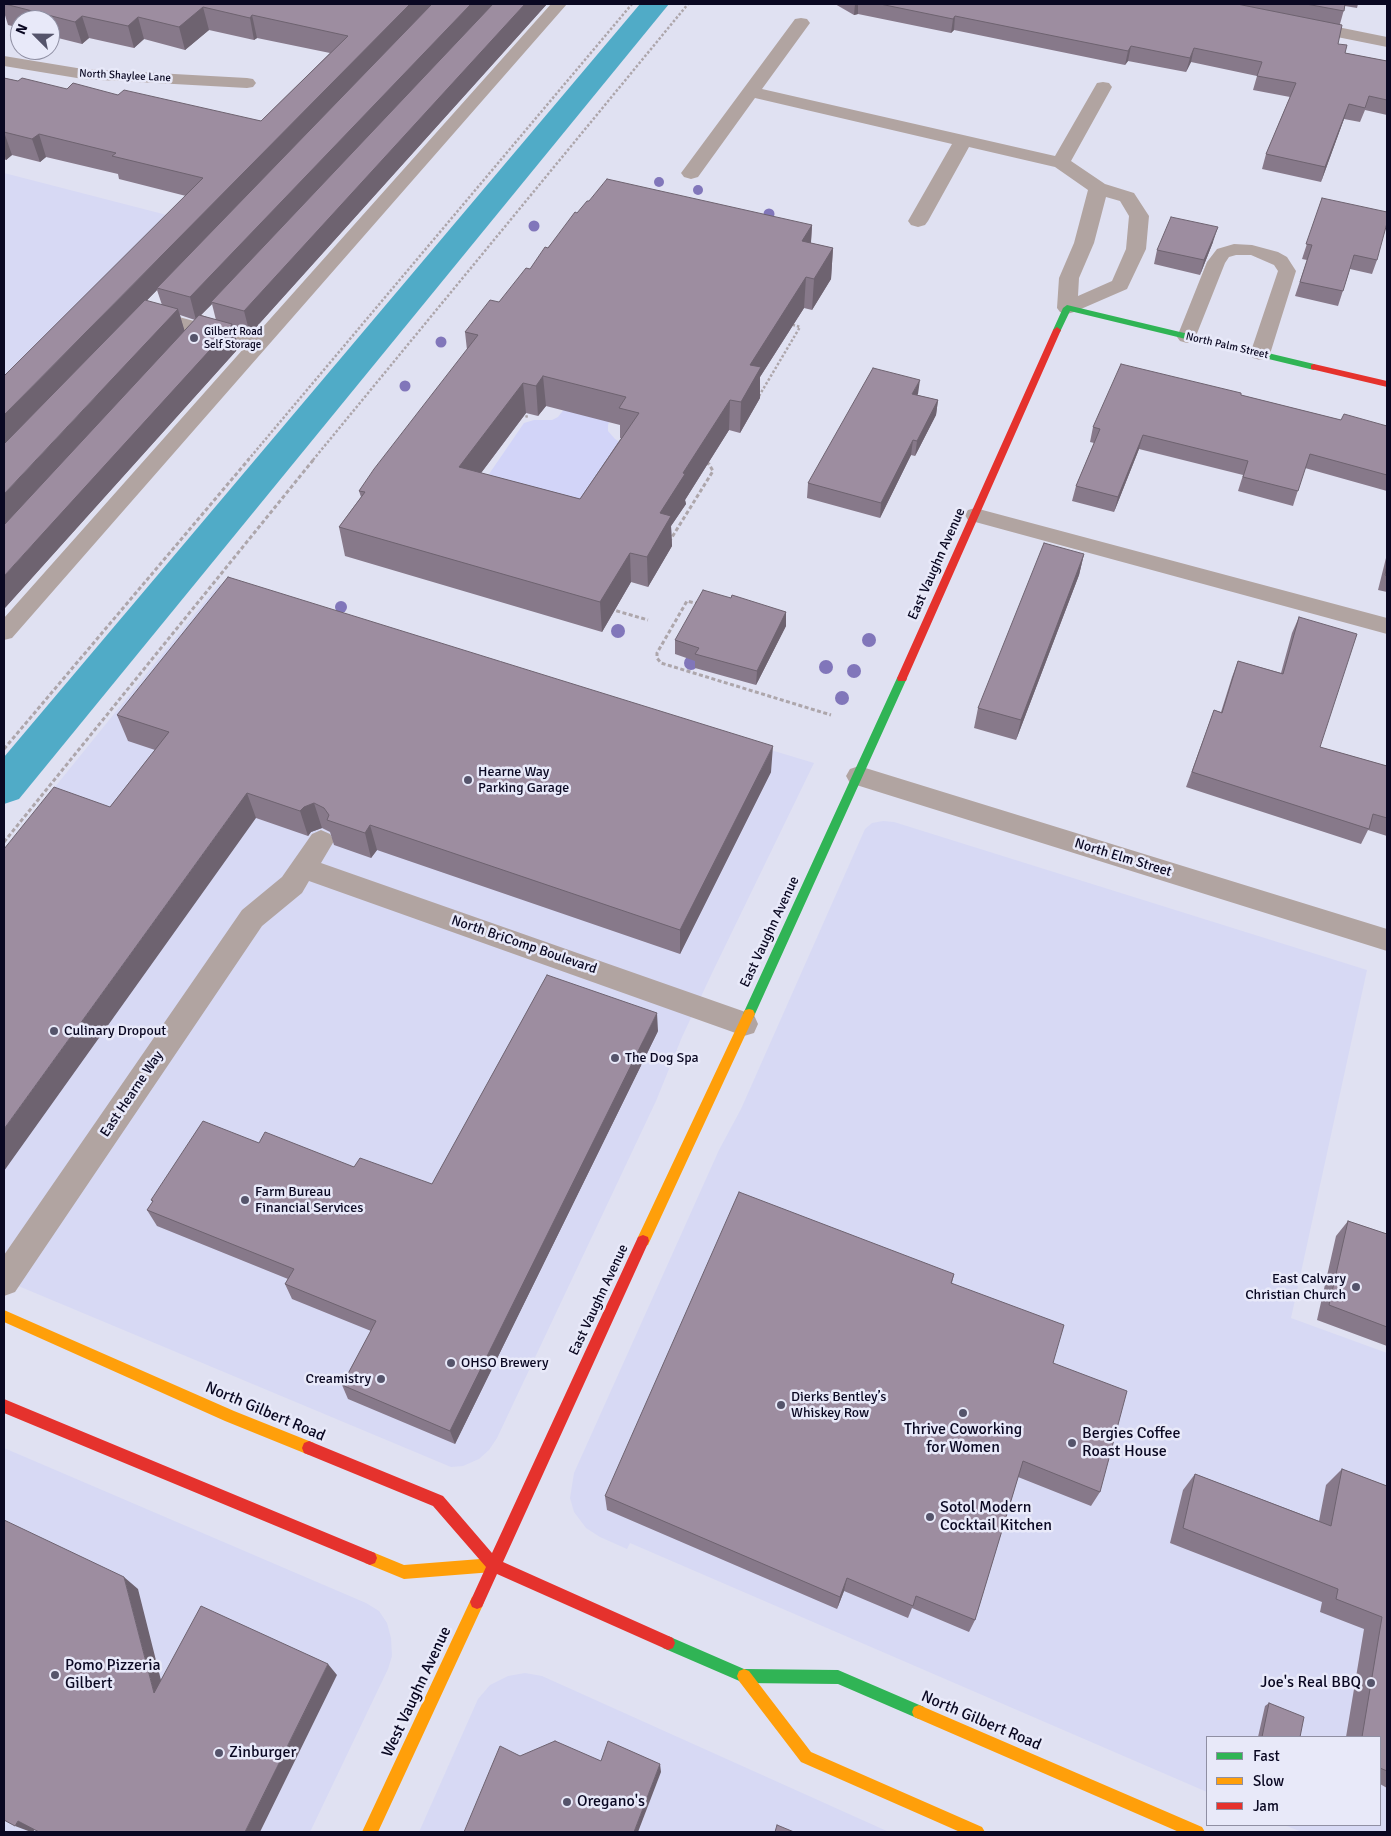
<!DOCTYPE html>
<html>
<head>
<meta charset="utf-8">
<style>
  body { margin:0 }
  #map { position:relative; width:1391px; height:1836px; overflow:hidden; background:#e0e1f2; font-family:Signika,sans-serif }
  canvas { display:block }
  .frame { position:absolute; inset:0; border:5px solid #0a0822; pointer-events:none }
  .legend { position:absolute; left:1206px; top:1736px; width:175px; height:90px; box-sizing:border-box; background:#e8e9f9; border:1px solid #8f8fa3; margin:0; padding:6px 9px; list-style:none; font-size:15px; color:#0a0822 }
  .legend li { display:flex; align-items:center; gap:10px; height:25px }
  .legend b { width:25px; border:1px solid #8f8fa3 }
  .north { position:absolute; left:10px; top:10px; width:50px; height:50px; box-sizing:border-box; background:#e8e9f9; border:1px solid #8f8fa3; border-radius:50%; rotate:293deg; font-size:14px; font-weight:700; line-height:20px; text-align:center; color:#0a0822 }
  .north::after { content:''; display:block; margin:auto; width:18px; height:22px; background:#55546b; clip-path:polygon(50% 0,100% 100%,50% 72%,0 100%) }
</style>
</head>
<body>
<div id="map">
<canvas width="1391" height="1836"></canvas>
<div class="frame"></div>
<ul class="legend">
<li><b style="height:6px;background:#30b455"></b>Fast</li>
<li><b style="height:6px;background:#ff9f0a"></b>Slow</li>
<li><b style="height:6px;background:#e5322d"></b>Jam</li>
</ul>
<div class="north">N</div>
</div>
<script>
const ctx = document.querySelector('canvas').getContext('2d');
ctx.lineJoin = 'round';
function paint(path, color) { ctx.fillStyle = color; ctx.fill(path, 'evenodd'); }
const poly = rows => new Path2D(rows.map(r => 'M' + r).join(''));
function strokePath(path, color, width, dash) { ctx.strokeStyle = color; ctx.lineWidth = width; ctx.lineCap = dash ? 'butt' : 'round'; ctx.setLineDash(dash || []); ctx.stroke(path); }
function drawText(font, color, halo, rows, align = 'center') {
  ctx.font = font + ' Signika,sans-serif'; ctx.lineWidth = 5; ctx.setLineDash([]); ctx.textBaseline = 'middle'; ctx.strokeStyle = halo; ctx.fillStyle = color; for (const [text, x, y, turn = 0] of rows) {
    ctx.save(); ctx.translate(x, y); ctx.rotate((+turn || 0) * Math.PI / 180); ctx.textAlign = isNaN(turn) ? turn : align; if (halo) ctx.strokeText(text, 0, 0); ctx.fillText(text, 0, 0); ctx.restore();
  }
}
const built = poly([
  [4,173,190,221,4,409],
  [219,584,814,763,713,971,682,1037,656,1101,497,1438,489,1450,479,1459,463,1466,451,1467,4,1280,4,850],
  [883,821,894,822,1367,970,1291,1318,1387,1353,1387,1832,1302,1832,1284,1825,1380,1825,1380,1737,1207,1737,1207,1792,630,1543,627,1549,600,1537,586,1528,574,1512,570,1498,574,1473,719,1150,741,1109,865,829,872,823],
  [4,1448,366,1603,379,1611,387,1623,391,1638,392,1656,388,1669,310,1832,4,1832],
  [525,1673,542,1676,889,1832,419,1832,478,1699,490,1685,508,1676]
]);
const green = poly([
  [579,390,611,417,608,425,608,431,615,439,625,445,591,506,487,477,524,423,534,420,552,420,558,417]
]);
const canal = poly([
  [640,4,669,4,19,799,4,804,4,757,640,4]
]);
const pathFar1 = poly([
  [759,396,800,327,790,324],
  [521,415,529,417],
  [248,460,632,4],
  [313,460,688,4]
]);
const path = poly([
  [669,542,713,471,709,464,705,463],
  [699,604,687,601,657,653,657,658,661,663,831,715],
  [610,609,648,620],
  [4,749,249,459],
  [4,842,314,459]
]);
const lane = poly([
  [551,4,567,4,12,638,4,640,4,618,245,347,142,319,140,315,142,311,149,309,254,337,551,4],
  [1234,244,1252,245,1278,252,1287,257,1296,271,1270,354,1267,358,1260,360,1253,358,1250,354,1278,271,1274,265,1251,255,1236,255,1229,257,1225,263,1194,341,1187,343,1180,341,1177,337,1207,262,1217,249,1234,244],
  [975,508,1387,618,1387,634,968,520,965,515,968,510,975,508]
]);
const street = poly([
  [801,18,807,19,810,23,762,89,1055,156,1097,83,1103,82,1109,83,1112,87,1071,161,1105,184,1134,193,1149,216,1146,249,1127,289,1074,312,1067,314,1060,312,1057,308,1059,278,1074,243,1088,190,1055,167,969,147,928,221,925,225,918,227,911,225,908,221,952,144,755,98,698,177,691,179,684,177,681,173,684,169,795,19,801,18],
  [1106,197,1120,201,1129,216,1126,249,1112,281,1078,296,1079,278,1094,243,1106,197],
  [1303,20,1387,37,1387,47,1297,29,1294,25,1297,21,1303,20],
  [4,56,83,69,247,78,253,79,256,83,253,87,247,88,83,79,4,66,4,56],
  [859,766,1387,929,1387,951,850,783,846,776,850,769,859,766],
  [321,830,330,834,334,841,321,863,754,1015,758,1024,754,1033,744,1036,309,881,302,893,262,926,15,1292,4,1296,4,1255,242,910,282,877,312,834,321,830]
]);
const fast = poly([
  [1067,305,1314,364,1318,367,1314,370,1070,311,1060,332,1054,332,1053,330,1063,308,1067,305],
  [902,674,907,678,755,1014,753,1018,749,1019,745,1018,743,1014,897,678,902,674],
  [668,1636,744,1669,838,1670,924,1707,926,1712,924,1717,919,1719,838,1684,744,1683,663,1648,661,1643,663,1638,668,1636]
]);
const slow = poly([
  [749,1009,753,1010,755,1014,648,1245,643,1247,638,1245,637,1241,638,1237,743,1014,745,1010,749,1009],
  [4,1310,234,1411,314,1443,316,1448,314,1453,309,1455,225,1421,4,1322,4,1310],
  [370,1551,404,1565,493,1558,498,1560,500,1565,498,1570,493,1572,404,1579,365,1563,363,1558,365,1553,370,1551],
  [477,1595,482,1597,484,1602,482,1607,378,1832,362,1832,472,1597,477,1595],
  [744,1669,749,1671,811,1752,982,1827,985,1832,960,1832,801,1762,739,1681,737,1676,739,1671,744,1669],
  [919,1705,1202,1827,1205,1832,1179,1832,914,1717,912,1712,914,1707,919,1705]
]);
const jam = poly([
  [1057,327,1061,330,907,678,906,681,898,681,897,678,1053,330,1057,327],
  [1314,364,1387,381,1387,387,1311,369,1311,365,1314,364],
  [643,1235,648,1237,649,1241,503,1562,673,1638,675,1643,673,1648,668,1650,497,1574,482,1607,477,1609,472,1607,470,1602,486,1567,433,1506,304,1453,302,1448,304,1443,309,1441,443,1496,492,1553,638,1237,643,1235],
  [4,1399,375,1553,377,1558,375,1563,370,1565,4,1413,4,1399]
]);
const trees = [
  [659,182,5],
  [698,190,5],
  [769,214,5.5],
  [534,226,5.5],
  [441,342,5.5],
  [405,386,5.5],
  [341,607,6],
  [618,631,7],
  [869,640,7],
  [691,663,7],
  [826,667,7],
  [854,671,7],
  [842,698,7]
];
const wall = poly([
  [4,4,547,4,250,334,234,329,238,347,236,351,4,609,186,196,119,179,118,174,46,157,40,162,12,155,6,160,4,159,4,78,18,81,67,89,118,95,261,121,330,53,257,38,254,40,209,30,185,50,144,39,134,48,89,38,82,44,50,36,50,20,20,20,20,28,8,25,4,12],
  [157,290,162,305,146,301],
  [212,304,216,320,201,315],
  [180,315,195,320,184,331],
  [835,4,1358,4,1357,8,1345,6,1340,24,1338,44,1345,53,1387,61,1387,115,1365,110,1360,122,1344,119,1321,182,1262,169,1266,154,1290,97,1253,90,1257,76,1191,62,1186,72,1128,61,1125,65,954,30,951,33,858,14,854,15],
  [1322,198,1377,260,1372,274,1350,269,1338,306,1295,296,1307,260,1302,259],
  [577,213,812,225,811,243,833,248,831,279,812,310,804,308,760,377,760,398,740,433,729,430,685,500,686,504,671,526,672,546,648,587,631,582,602,632,345,556,339,527,361,497,359,491,467,350,465,332,499,302,530,269],
  [546,406,620,425,620,438,621,438,580,499,481,473,526,413,538,416],
  [1213,242,1200,275,1154,264,1157,250],
  [917,395,938,400,936,415,915,456,911,455,880,518,807,498,808,483],
  [1241,395,1341,420,1387,426,1387,491,1305,468,1293,506,1238,491,1243,475,1139,449,1114,512,1072,501,1076,486,1094,443,1090,442,1093,427],
  [1084,554,1079,575,1016,740,974,728,978,708],
  [1387,554,1387,592,1378,590],
  [731,598,786,612,786,626,756,685,695,668,695,661,675,654,675,640],
  [1299,617,1320,747,1387,766,1387,836,1368,830,1361,844,1186,787,1214,710,1221,712,1232,677,1238,661,1281,673,1292,633],
  [117,715,771,772,680,954,377,850,371,858,334,845,330,832,322,828,311,832,308,836,256,818,110,807,155,750,128,741],
  [658,1031,455,1444,348,1399,342,1385,371,1331,292,1299,285,1284,288,1279,157,1226,147,1210,153,1202,151,1200,259,1143,354,1167,432,1184],
  [1348,1221,1387,1234,1387,1346,1317,1320,1336,1236],
  [954,1274,952,1283,1053,1363,1100,1492,1091,1506,1018,1477,975,1620,969,1632,912,1608,908,1618,844,1591,837,1609,607,1510,605,1496],
  [1342,1469,1387,1486,1387,1788,1380,1784,1380,1737,1346,1737,1364,1629,1320,1612,1322,1602,1170,1543,1183,1490,1195,1474,1319,1521,1326,1485],
  [1269,1703,1300,1737,1258,1737,1265,1706]
]);
const shadedWall = poly([
  [410,4,435,4,157,288,157,290,4,448,4,415],
  [471,4,495,4,211,302,212,304,196,320,190,297],
  [525,4,547,4,250,334,244,311],
  [855,4,858,4,858,14,854,15],
  [203,7,209,30,185,50,179,27],
  [252,15,257,38,254,40,250,18],
  [82,16,89,38,82,44,75,22],
  [955,16,954,30,951,33,953,19],
  [138,17,144,39,134,48,128,26],
  [1131,46,1128,61,1125,65,1128,51],
  [1194,48,1191,62,1186,72,1190,58],
  [1349,104,1344,119,1321,182,1325,167],
  [4,132,12,155,6,160,4,153],
  [39,134,46,157,40,162,32,139],
  [812,225,810,256,802,241],
  [1218,227,1213,242,1200,275,1204,260],
  [833,248,831,279,812,310,814,279],
  [806,277,804,308,760,377,760,398,740,433,741,402,750,365],
  [178,309,185,332,4,528,4,494],
  [232,324,238,347,236,351,4,609,4,576],
  [543,376,546,406,538,416,536,386],
  [920,380,918,394,910,408,912,394],
  [523,383,526,413,463,497,459,467],
  [730,400,729,430,685,500,686,504,671,526,672,546,648,587,647,557,660,513,683,473],
  [938,400,936,415,915,456,917,441],
  [1143,435,1139,449,1114,512,1118,497],
  [913,440,911,455,880,518,881,503],
  [630,553,631,582,602,632,600,602],
  [1084,554,1079,575,1016,740,1021,720],
  [786,612,786,626,756,685,757,671],
  [773,746,771,772,680,954,680,930],
  [247,793,256,818,4,1171,4,1129],
  [314,803,322,828,311,832,308,836,300,811,304,807],
  [370,825,377,850,371,858,365,833],
  [657,1013,658,1031,455,1444,450,1431],
  [124,1577,138,1589,167,1704,154,1693],
  [847,1578,844,1591,837,1609,840,1597],
  [328,1664,337,1675,260,1832,245,1832],
  [660,1764,661,1772,638,1832,634,1832],
  [18,1821,35,1829,33,1832,31,1832,15,1826]
]);
const building = poly([
  [5,4,410,4,4,415,4,376,203,178,112,156,116,153,39,134,32,139,4,132,4,78,18,81,22,78,67,89,73,83,118,95,124,90,261,121,348,36,252,15,250,18,203,7,179,27,138,17,128,26,82,16,75,22,5,4],
  [432,4,471,4,190,297,157,288,432,4],
  [493,4,525,4,244,311,211,302,493,4],
  [880,4,1237,4,1342,25,1338,44,1347,45,1345,53,1387,61,1387,100,1369,96,1365,108,1349,104,1325,167,1266,154,1296,83,1257,76,1262,62,1194,48,1190,58,1131,46,1128,51,955,16,953,19,880,4],
  [1306,4,1345,4,1344,11,1306,4],
  [607,179,812,225,802,241,833,248,814,279,806,277,750,365,761,367,741,402,730,400,683,473,685,474,660,513,671,516,647,557,630,553,600,602,339,527,365,492,359,491,374,469,478,335,465,332,490,300,499,302,526,268,530,269,545,247,548,248,575,212,577,213,587,201,589,201,607,179],
  [543,376,626,397,619,408,639,413,580,499,459,467,523,383,536,386,543,376],
  [1322,198,1387,212,1387,223,1377,260,1354,255,1343,291,1300,282,1312,245,1306,244,1322,198],
  [1171,217,1218,227,1204,260,1157,250,1171,217],
  [145,300,178,309,4,494,4,444,145,300],
  [199,315,232,324,230,328,4,576,4,525,199,315],
  [1121,364,1241,393,1241,395,1341,420,1344,414,1387,426,1387,475,1310,454,1298,491,1243,477,1248,461,1143,435,1118,497,1076,486,1100,429,1093,427,1121,364],
  [873,368,920,380,912,394,938,400,917,441,913,440,881,503,808,483,873,368],
  [1044,543,1084,554,1021,720,978,708,1044,543],
  [1387,565,1387,576,1385,575,1387,565],
  [228,577,773,746,680,930,370,825,365,833,327,820,329,815,324,808,314,803,304,807,300,811,247,793,4,1129,4,849,54,787,110,807,169,732,117,715,228,577],
  [703,590,731,598,732,595,786,612,757,671,695,654,699,648,675,640,703,590],
  [1299,617,1357,634,1320,747,1387,766,1387,818,1373,814,1369,829,1192,772,1214,710,1222,713,1238,661,1283,674,1299,617],
  [547,975,657,1013,450,1431,342,1385,376,1321,285,1284,294,1269,147,1210,153,1201,151,1200,203,1121,259,1143,265,1132,354,1167,360,1158,432,1184,547,975],
  [739,1192,954,1274,951,1283,1064,1325,1053,1363,1127,1391,1100,1492,1023,1461,975,1620,916,1596,913,1606,847,1578,840,1597,605,1496,739,1192],
  [1348,1221,1387,1234,1387,1327,1329,1305,1348,1221],
  [1342,1469,1387,1486,1387,1771,1380,1768,1380,1737,1362,1737,1382,1617,1336,1599,1338,1589,1183,1528,1195,1474,1331,1526,1342,1469],
  [4,1520,124,1577,154,1693,201,1606,328,1664,245,1832,39,1832,18,1821,15,1826,4,1820,4,1520],
  [1269,1703,1304,1717,1300,1737,1262,1737,1269,1703],
  [555,1741,601,1761,608,1741,660,1764,634,1832,464,1832,500,1746,520,1756,555,1741],
  [777,1825,794,1832,775,1832,777,1825]
]);
const markers = [
  [194,338,5,"#55546b"],
  [468,780,5,"#55546b"],
  [54,1031,5,"#55546b"],
  [615,1058,5,"#55546b"],
  [245,1200,5,"#55546b"],
  [1356,1287,5,"#55546b"],
  [451,1363,5,"#55546b"],
  [381,1379,5,"#55546b"],
  [781,1405,5,"#55546b"],
  [963,1413,5,"#55546b"],
  [1072,1443,5,"#55546b"],
  [930,1517,5,"#55546b"],
  [55,1675,5,"#55546b"],
  [1371,1683,5,"#55546b"],
  [219,1753,5,"#55546b"],
  [567,1802,5,"#55546b"]
];
const farStreetnames = [
  ["North Shaylee Lane",125,76,3],
  ["North Palm Street",1227,346,13]
];
const farPoinames = [
  ["Gilbert Road",204,332],
  ["Self Storage",204,345]
];
const streetNames = [
  ["East Vaughn Avenue",937,564,-66],
  ["North Elm Street",1123,858,17],
  ["East Vaughn Avenue",770,932,-65],
  ["North BriComp Boulevard",524,945,19],
  ["East Hearne Way",132,1094,-56],
  ["East Vaughn Avenue",599,1300,-65]
];
const poiNames = [
  ["Hearne Way",478,772],
  ["Parking Garage",478,788],
  ["Culinary Dropout",64,1031],
  ["The Dog Spa",625,1058],
  ["Farm Bureau",255,1192],
  ["Financial Services",255,1208],
  ["East Calvary",1346,1279,"right"],
  ["Christian Church",1346,1295,"right"],
  ["OHSO Brewery",461,1363],
  ["Creamistry",371,1379,"right"],
  ["Dierks Bentley’s",791,1397],
  ["Whiskey Row",791,1413]
];
const nearStreetnames = [
  ["North Gilbert Road",265,1412,23],
  ["West Vaughn Avenue",417,1692,-65],
  ["North Gilbert Road",981,1721,23]
];
const nearPoinames = [
  ["Thrive Coworking",963,1430,"center"],
  ["for Women",963,1448,"center"],
  ["Bergies Coffee",1082,1434],
  ["Roast House",1082,1452],
  ["Sotol Modern",940,1508],
  ["Cocktail Kitchen",940,1526],
  ["Pomo Pizzeria",65,1666],
  ["Gilbert",65,1684],
  ["Joe's Real BBQ",1361,1683,"right"],
  ["Zinburger",229,1753],
  ["Oregano's",577,1802]
];
paint(built, '#d7d9f4');
paint(green, '#d2d4f8');
paint(canal, '#50abc7');
strokePath(pathFar1, '#ada6ab', 2.5, [2.5, 2]);
strokePath(path, '#ada6ab', 3, [4, 2.5]);
paint(lane, '#b1a4a1');
paint(street, '#b1a4a1');
paint(fast, '#30b455');
paint(slow, '#ff9f0a');
paint(jam, '#e5322d');
ctx.fillStyle = '#8176ba';
for (const [x, y, r] of trees) { ctx.beginPath(); ctx.arc(x, y, r, 0, 2 * Math.PI); ctx.fill(); }
paint(wall, '#87798a');
paint(shadedWall, '#6e6370');
paint(building, '#9d8da0');
strokePath(building, '#6e6370', 1);
for (const [x, y, r, color] of markers) { const dot = new Path2D(); dot.arc(x, y, r, 0, 2 * Math.PI); ctx.fillStyle = color; ctx.fill(dot); strokePath(dot, '#e8e9f9', 2); }
drawText('11px', '#0a0822', '#e8e9f9', farStreetnames);
drawText('11px', '#0a0822', '#e8e9f9', farPoinames, 'left');
drawText('14px', '#0a0822', '#e8e9f9', streetNames);
drawText('14px', '#0a0822', '#e8e9f9', poiNames, 'left');
drawText('16px', '#0a0822', '#e8e9f9', nearStreetnames);
drawText('16px', '#0a0822', '#e8e9f9', nearPoinames, 'left');
</script>
</body>
</html>
